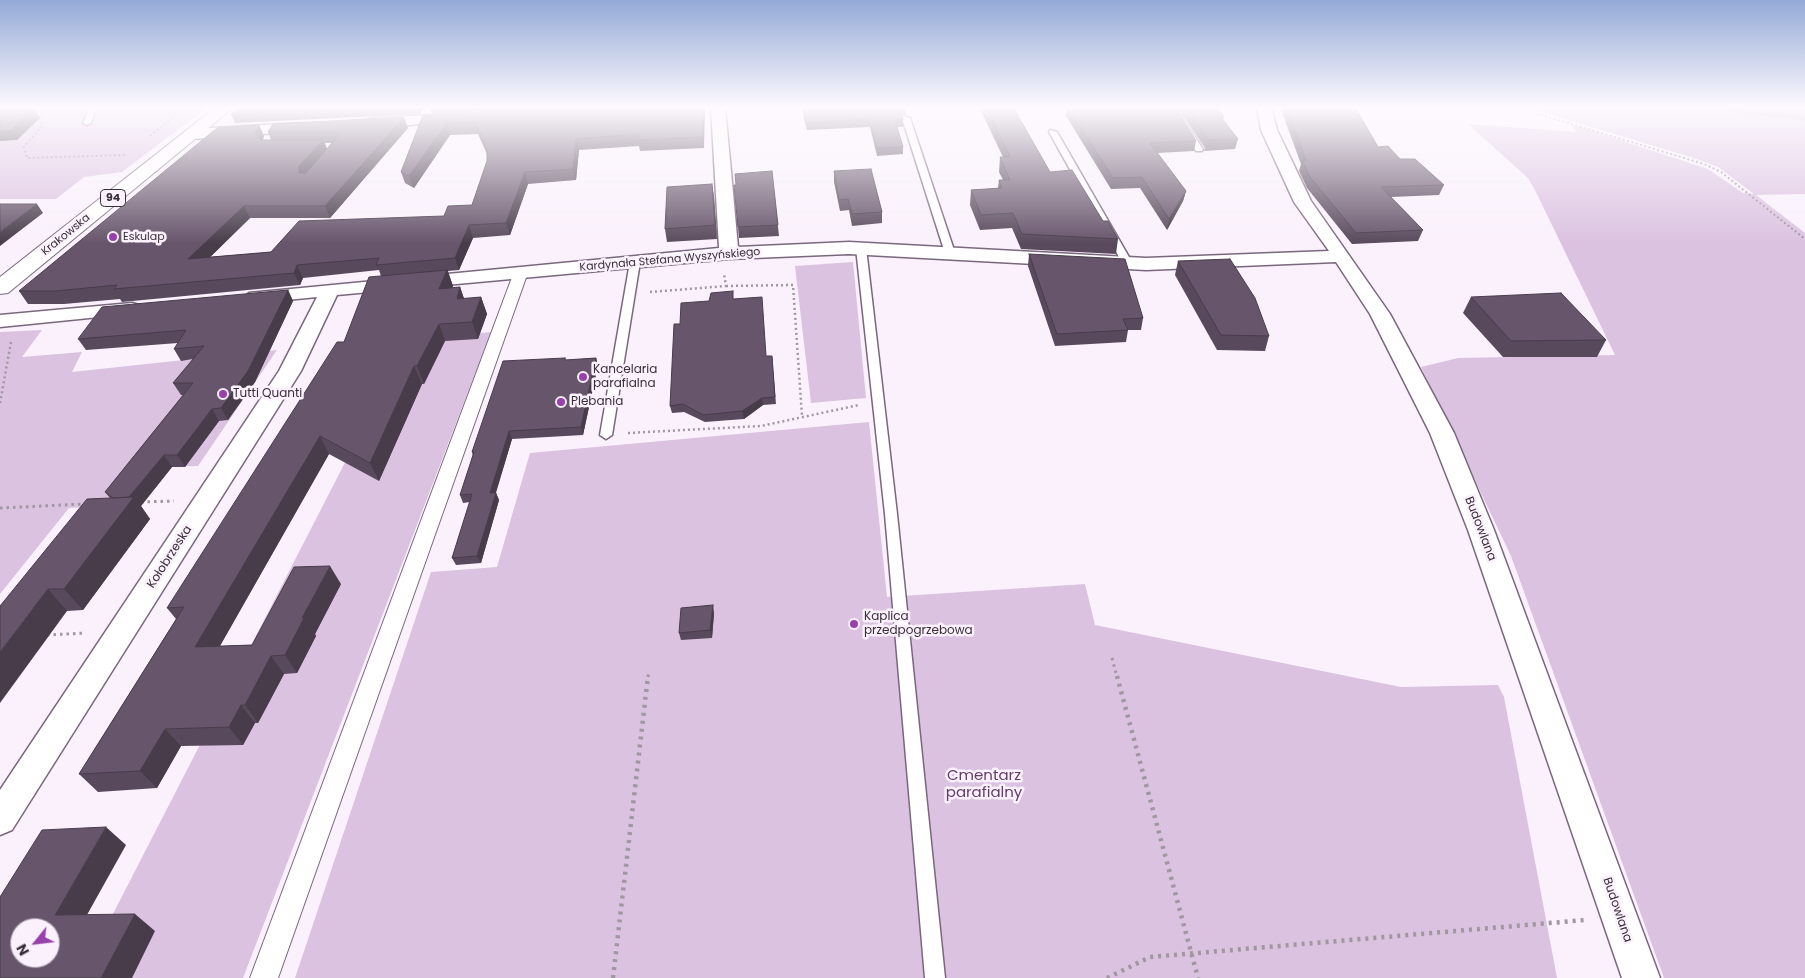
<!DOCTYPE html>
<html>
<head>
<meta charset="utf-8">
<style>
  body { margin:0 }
  #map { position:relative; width:1805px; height:978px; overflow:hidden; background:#faf1fc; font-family:Poppins,sans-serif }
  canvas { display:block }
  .north { position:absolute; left:10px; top:918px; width:50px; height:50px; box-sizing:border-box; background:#faf1fc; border:1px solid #aca3ae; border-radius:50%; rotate:241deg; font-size:14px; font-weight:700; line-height:20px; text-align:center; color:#372e38 }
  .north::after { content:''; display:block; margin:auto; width:18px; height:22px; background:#9840ac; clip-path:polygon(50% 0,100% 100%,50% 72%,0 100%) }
</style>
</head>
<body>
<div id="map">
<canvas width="1805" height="978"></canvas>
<div class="north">N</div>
</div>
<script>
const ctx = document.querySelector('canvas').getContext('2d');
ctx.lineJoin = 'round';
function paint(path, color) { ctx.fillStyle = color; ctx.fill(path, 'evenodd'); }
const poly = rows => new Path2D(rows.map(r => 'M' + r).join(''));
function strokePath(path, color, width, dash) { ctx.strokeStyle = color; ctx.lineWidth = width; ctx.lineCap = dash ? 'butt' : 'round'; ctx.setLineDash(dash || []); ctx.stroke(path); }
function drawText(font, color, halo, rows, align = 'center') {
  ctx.font = font + ' Poppins,sans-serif'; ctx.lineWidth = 5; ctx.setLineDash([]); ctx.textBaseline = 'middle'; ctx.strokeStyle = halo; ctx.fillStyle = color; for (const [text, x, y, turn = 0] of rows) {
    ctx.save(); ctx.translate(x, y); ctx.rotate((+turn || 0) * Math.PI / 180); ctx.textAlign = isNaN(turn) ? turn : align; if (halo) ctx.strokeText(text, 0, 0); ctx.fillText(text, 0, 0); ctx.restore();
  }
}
const green = poly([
  [26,107,208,107,122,172,84,177,56,199,0,199,0,123],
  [1525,107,1805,107,1805,194,1756,195,1805,233,1805,978,1664,978,1511,556,1421,367,1458,358,1615,355,1535,190,1528,178,1468,124,1576,132,1571,124,1708,169,1743,193,1754,194,1718,167,1697,159],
  [853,262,866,398,811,403,795,266],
  [42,330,22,357,82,352,72,372,277,350,198,466,135,467,106,506,69,508,0,594,0,332],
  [491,332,243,978,80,978,408,340],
  [869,422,887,597,1085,584,1095,625,1401,687,1498,685,1504,697,1557,978,295,978,431,572,497,567,530,453]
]);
const stream = poly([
  [1710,107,1805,118]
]);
const pathFar3 = poly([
  [48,107,39,118,42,126,24,147,27,158,126,155],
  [1515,107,1704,164,1721,172,1805,239],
  [150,136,186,107]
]);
const pathFar2 = poly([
  [726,286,793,285,802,416],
  [650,292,726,286,724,274],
  [0,403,11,342],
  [628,433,761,426,859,405]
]);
const pathFar1 = poly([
  [141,502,174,501],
  [0,508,84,504],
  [47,635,86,633],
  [1112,658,1117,677],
  [648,677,649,671]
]);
const path = poly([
  [1117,676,1198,978],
  [613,978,648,676],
  [1107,978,1150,957,1585,920]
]);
const service = poly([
  [90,107,97,107,91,123,87,125,83,123,90,107],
  [1169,107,1175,107,1203,149,1202,151,1196,151,1169,107],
  [903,116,910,118,955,253,953,255,947,255,945,253,902,118,903,116],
  [1050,130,1057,132,1133,264,1131,266,1128,267,1123,264,1049,132,1050,130],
  [861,245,866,248,897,514,945,978,925,978,885,514,856,248,861,245],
  [635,259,640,262,612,435,606,439,600,435,630,262,635,259]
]);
const pedestrian = poly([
  [521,268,526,269,528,272,278,978,250,978,514,272,516,269,521,268]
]);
const minor = poly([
  [711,107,725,107,738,247,849,242,1146,258,1329,251,1294,202,1261,130,1257,107,1271,107,1277,130,1311,201,1390,314,1454,433,1494,530,1660,978,1622,978,1468,530,1430,433,1370,314,1336,262,1146,270,849,254,729,259,337,295,301,371,12,830,0,835,0,790,279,371,317,297,256,303,249,301,246,297,249,293,719,248,711,107],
  [454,114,459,115,461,118,459,121,372,128,367,126,364,123,367,120,372,118,454,114],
  [302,123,307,125,310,128,307,131,192,139,187,137,184,134,187,131,192,129,302,123],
  [132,303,139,305,142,309,139,313,0,327,0,315,132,303]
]);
const primary = poly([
  [216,107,234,107,8,293,0,294,0,277,216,107]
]);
const wall = poly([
  [239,107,426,107,419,114,235,123,231,114],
  [430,107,554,107,432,114],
  [570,107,704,107,704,148,640,151,639,146,579,150,576,180,528,184,510,235,473,238,459,270,448,271,453,286,452,288,460,287,464,299,481,297,487,314,478,339,445,341,424,384,422,384,379,481,329,454,220,646,252,645,341,584,315,634,316,636,297,673,284,674,258,723,255,723,243,745,181,746,157,788,98,792,79,774,176,619,167,608,344,342,381,276,379,270,303,278,300,285,122,302,120,299,64,304,28,304,19,291,259,125,264,136,263,140,271,140,268,132,408,128,330,218,250,218,210,257,271,252,444,216,472,205,487,161,487,154,478,134,450,135,414,188,405,183,401,172,423,115],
  [325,143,332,143,327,149],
  [801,107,906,107,906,115,902,114,902,115,903,120,903,127,897,127,903,147,903,154,877,156,870,127,807,130],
  [980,107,1013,107,1050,172,1103,221,1118,239,1116,254,1021,249,1012,228,980,230,970,205,971,190,998,188,999,180,1003,180,999,172,1000,157,1003,157,980,109],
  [1064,107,1175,107,1196,141,1194,151,1157,153,1186,191,1183,201,1167,230,1140,188,1111,189,1066,116,1066,110],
  [1177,107,1216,107,1224,116,1223,120,1238,139,1235,149,1204,151,1205,148],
  [1280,107,1355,107,1378,147,1444,185,1439,195,1391,197,1423,230,1418,241,1352,244,1307,188,1299,171,1301,164],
  [772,171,779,236,739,238,738,227,736,185],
  [834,171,882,212,882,223,852,226,849,210,840,211,834,182],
  [712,184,714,197,717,239,667,242,665,229],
  [1029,254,1143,318,1141,330,1128,330,1126,342,1055,346,1028,266],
  [1178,261,1269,336,1265,351,1217,350,1175,275],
  [288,290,293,301,255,382,228,420,219,421,185,467,172,467,141,506,150,519,83,610,67,611,0,606,110,498,105,492,183,395,181,395,173,383,193,359,181,361,174,349,178,343,86,350,78,339],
  [1471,297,1606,340,1597,357,1503,357,1463,313],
  [734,299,766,356,772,356,776,404,763,405,744,419,705,422,684,412,672,413,670,406,680,324],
  [565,358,566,360,596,358,598,365,583,435,512,439,496,493,499,500,481,563,456,565,452,558,470,502,463,503,460,495,473,456,472,452],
  [714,613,712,638,681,640,679,633]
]);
const shadedWall = poly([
  [417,107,426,107,419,114],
  [703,107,704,107,705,111,704,148,703,137],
  [34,108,40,118,17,140,0,141,0,131],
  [404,117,408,128,330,218,325,206],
  [446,124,450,135,414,188,409,176],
  [259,125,264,136,260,145,255,133],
  [576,139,579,150,576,180,573,169],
  [323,140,328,151,304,184,299,173,299,166],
  [525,172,528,184,510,235,506,223],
  [712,184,714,197,717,239,715,225],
  [1186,191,1183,201,1167,230,1169,219],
  [37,204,43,213,0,246,0,232],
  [244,206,250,218,195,272,188,259],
  [469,225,473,238,459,270,455,258],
  [297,265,303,278,300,285,294,273],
  [447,270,453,286,445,306,439,289],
  [460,287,466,304,457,299],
  [288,290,293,301,255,382,228,420,221,408],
  [481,297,487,314,478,339,472,322],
  [439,324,445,341,424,384,417,366],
  [596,358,598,365,583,435,581,427],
  [414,366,422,384,379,481,370,463],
  [762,398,763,405,744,419,742,411],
  [212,409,219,421,185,467,177,455],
  [509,431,512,439,493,501,490,493],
  [320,436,329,454,209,665,195,647],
  [164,455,172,467,141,506,150,519,83,610,64,589,122,506],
  [496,493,499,500,481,563,477,556],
  [330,566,341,584,315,634,316,636,297,673,285,655,302,618],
  [48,589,67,611,0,703,0,652],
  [713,605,714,613,712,638,710,630],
  [271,656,284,674,258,723,245,705],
  [241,705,255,723,243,745,229,727],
  [165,729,181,746,157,788,140,771],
  [106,827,126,845,78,931,55,915],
  [135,914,155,931,132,978,101,978]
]);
const building = poly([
  [0,107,25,107,34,108,11,130,0,131,0,107],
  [239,107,378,107,231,114,239,107],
  [570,107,703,107,703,137,638,140,639,134,576,139,573,169,525,172,506,223,469,225,455,258,376,265,379,258,297,265,294,273,114,289,117,285,56,291,19,291,217,128,259,125,255,133,261,140,323,140,299,166,299,173,306,173,339,135,334,132,268,132,273,124,404,117,325,206,244,206,188,259,271,252,299,221,444,216,448,206,472,205,487,161,487,150,475,122,446,124,409,176,401,172,423,115,570,107],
  [802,107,906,107,906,108,902,107,900,110,903,120,895,120,903,147,877,148,869,119,806,123,802,107],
  [986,107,1013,107,1050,172,1072,170,1103,221,1108,221,1118,239,1022,234,1013,213,981,215,971,190,1002,188,999,180,1010,180,1000,157,1010,157,986,107],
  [1068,107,1175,107,1196,141,1150,143,1186,191,1169,219,1142,177,1113,178,1068,107],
  [1186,107,1216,107,1224,116,1220,116,1238,139,1207,140,1207,138,1186,107],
  [1286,107,1355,107,1378,147,1388,146,1400,159,1415,159,1444,185,1381,187,1423,230,1356,233,1310,177,1302,160,1306,160,1286,107],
  [871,169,882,212,852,214,848,199,839,200,834,171,871,169],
  [772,171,778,225,738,227,734,185,736,185,735,174,772,171],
  [712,184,715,225,665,229,667,187,712,184],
  [0,204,37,204,0,232,0,204],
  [1029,254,1125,259,1143,318,1123,319,1128,330,1057,334,1029,254],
  [1230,259,1255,298,1269,336,1221,335,1178,261,1230,259],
  [447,270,439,289,460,287,457,299,481,297,472,322,439,324,417,366,414,366,370,463,320,436,195,647,252,645,294,567,330,566,302,618,304,618,285,655,271,656,245,705,241,705,229,727,165,729,140,771,79,774,184,607,167,608,337,342,344,342,369,277,447,270],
  [288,290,248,371,221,408,212,409,177,455,164,455,129,497,113,498,105,492,193,383,173,383,204,346,174,349,186,330,78,339,102,307,288,290],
  [733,291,733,299,762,297,766,356,772,356,775,397,762,398,742,411,703,415,683,404,670,406,674,324,680,324,681,303,709,301,711,293,733,291],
  [1561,293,1606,340,1511,341,1471,297,1561,293],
  [565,358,565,360,596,358,581,427,509,431,490,493,496,493,477,556,452,558,472,494,460,495,474,452,472,452,503,361,565,358],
  [134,497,64,589,48,589,0,652,0,606,87,499,134,497],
  [713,605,710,630,679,633,681,608,713,605],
  [106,827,55,915,135,914,101,978,0,978,0,897,42,830,106,827],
  [20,928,50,928,50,958,20,958,20,928]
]);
const markers = [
  [113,237,5,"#9840ac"],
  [583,377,5,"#9840ac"],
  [223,394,5,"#9840ac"],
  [561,402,5,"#9840ac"],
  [854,624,5,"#9840ac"]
];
const shields = [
  [113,198,25]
];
const shieldNames = [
  ["94",113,198]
];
const farStreetnames = [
  ["Krakowska",66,235,-39],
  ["Kardynała Stefana Wyszyńskiego",670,260,-5]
];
const farPoinames = [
  ["Eskulap",123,237]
];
const poiNames = [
  ["Kancelaria",593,370],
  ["parafialna",593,384],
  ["Tutti Quanti",233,394],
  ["Plebania",571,402],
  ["Kaplica",864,617],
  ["przedpogrzebowa",864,631]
];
const streetNames = [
  ["Budowlana",1480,529,69],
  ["Kołobrzeska",170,557,-57],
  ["Budowlana",1617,910,71]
];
const nearParknames = [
  ["Cmentarz",984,776],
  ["parafialny",984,793]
];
paint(green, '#dbc2e0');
strokePath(stream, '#b79bbd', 5.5);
strokePath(service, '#7a677e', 3);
strokePath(pedestrian, '#7a677e', 2);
strokePath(minor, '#7a677e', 3);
strokePath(primary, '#7a677e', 2);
strokePath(pathFar3, '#a097a1', 2, [2, 2.5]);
strokePath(pathFar2, '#a097a1', 2.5, [2, 3]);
strokePath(pathFar1, '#a097a1', 3, [2.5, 4]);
strokePath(path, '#a097a1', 4.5, [3, 5]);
paint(service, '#fff');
paint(pedestrian, '#fff');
paint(minor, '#fff');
paint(primary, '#fff');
paint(wall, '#59495c');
paint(shadedWall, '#483c4b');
paint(building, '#67556b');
strokePath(building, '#483c4b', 1);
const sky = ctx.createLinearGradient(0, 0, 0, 244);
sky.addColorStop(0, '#94aad7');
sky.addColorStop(0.44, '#fdf9fe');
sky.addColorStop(1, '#fdf9fe00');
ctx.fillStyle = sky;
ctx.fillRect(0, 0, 1805, 244);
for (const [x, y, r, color] of markers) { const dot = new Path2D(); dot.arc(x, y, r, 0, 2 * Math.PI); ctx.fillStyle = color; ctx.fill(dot); strokePath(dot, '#faf1fc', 2); }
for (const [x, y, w] of shields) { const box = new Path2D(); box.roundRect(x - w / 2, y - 8.5, w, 17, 4); ctx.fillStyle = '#faf1fc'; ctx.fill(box); strokePath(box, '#372e38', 1); }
drawText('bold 11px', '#372e38', null, shieldNames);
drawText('11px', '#372e38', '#faf1fc', farStreetnames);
drawText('11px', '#372e38', '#faf1fc', farPoinames, 'left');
drawText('12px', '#372e38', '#faf1fc', poiNames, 'left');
drawText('12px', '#372e38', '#faf1fc', streetNames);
drawText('15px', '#633d6b', '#faf1fc', nearParknames);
</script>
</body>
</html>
